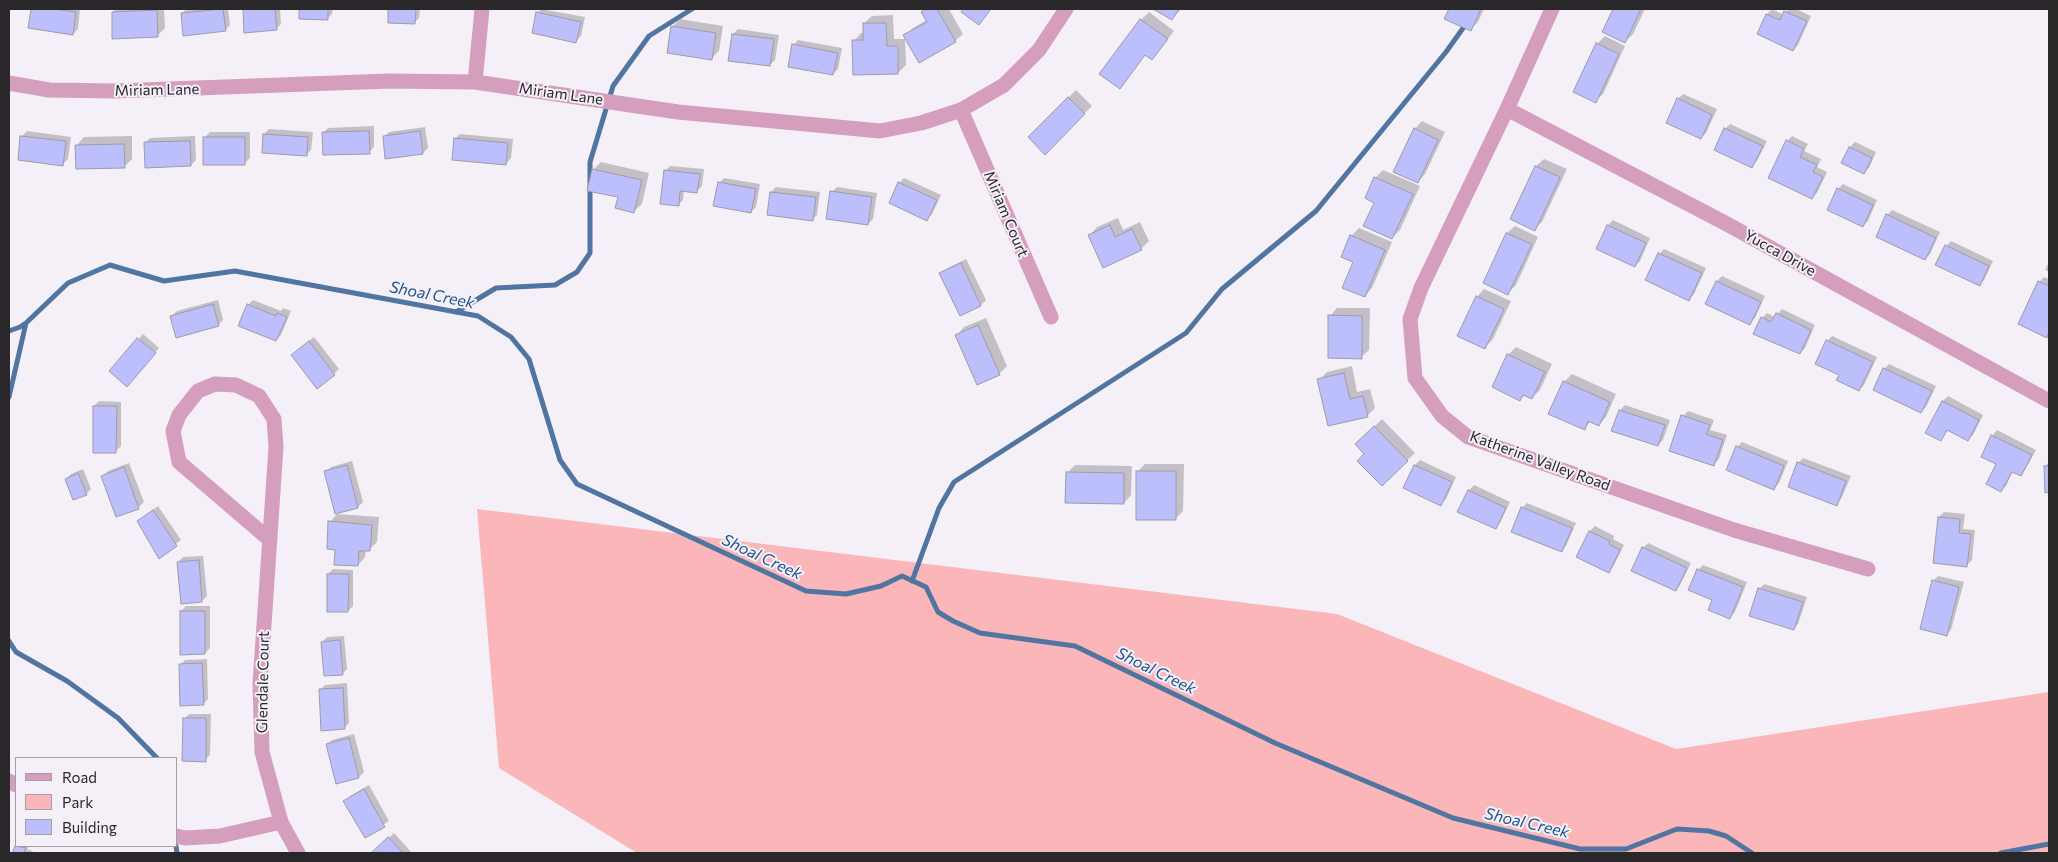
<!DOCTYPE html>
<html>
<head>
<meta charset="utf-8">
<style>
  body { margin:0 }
  #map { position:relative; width:2058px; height:862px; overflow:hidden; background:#f5eff8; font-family:Commissioner,sans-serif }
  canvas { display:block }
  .frame { position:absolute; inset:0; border:10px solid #29272a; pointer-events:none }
  .legend { position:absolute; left:15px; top:757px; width:162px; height:90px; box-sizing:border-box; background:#f5eff8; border:1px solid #a39fa6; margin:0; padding:6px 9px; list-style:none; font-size:15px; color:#29272a }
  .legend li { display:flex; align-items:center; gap:10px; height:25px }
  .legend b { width:25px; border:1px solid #a39fa6 }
</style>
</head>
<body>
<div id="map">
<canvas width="2058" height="862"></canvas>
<div class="frame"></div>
<ul class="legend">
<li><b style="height:6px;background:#d59ebc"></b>Road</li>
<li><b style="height:14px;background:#fab6b9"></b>Park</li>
<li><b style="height:14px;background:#bdbffc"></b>Building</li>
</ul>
</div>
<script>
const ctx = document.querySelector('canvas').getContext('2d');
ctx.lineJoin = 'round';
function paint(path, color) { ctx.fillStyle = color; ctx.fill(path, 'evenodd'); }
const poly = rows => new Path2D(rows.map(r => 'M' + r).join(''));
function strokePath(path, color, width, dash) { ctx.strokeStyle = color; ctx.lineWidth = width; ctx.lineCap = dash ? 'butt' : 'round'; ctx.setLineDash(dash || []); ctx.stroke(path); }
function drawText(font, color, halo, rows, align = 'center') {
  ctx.font = font + ' Commissioner,sans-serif'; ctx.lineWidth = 4; ctx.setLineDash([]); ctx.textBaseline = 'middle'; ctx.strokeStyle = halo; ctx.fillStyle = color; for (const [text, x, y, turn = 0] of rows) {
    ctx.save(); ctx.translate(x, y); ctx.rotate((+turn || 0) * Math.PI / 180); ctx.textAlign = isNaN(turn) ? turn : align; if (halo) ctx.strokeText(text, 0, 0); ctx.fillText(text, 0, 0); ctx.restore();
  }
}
const green = poly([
  [477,509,1337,614,1676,749,2049,692,2049,853,637,853,499,768]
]);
const shadow = poly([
  [32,9,80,9,78,29,73,34,29,27],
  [116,9,164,9,165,28,157,36,113,12],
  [187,9,228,9,230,25,225,30,182,13],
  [244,9,280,9,281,24,276,29],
  [301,9,333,9,332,14,327,19,300,18],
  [390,9,420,9,419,18,414,23,389,22],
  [541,9,585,17,581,36,576,41,537,13],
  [926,9,949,9,963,34,955,41,905,36,913,28,927,20,923,12],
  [1156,9,1181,9,1172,19],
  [1450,9,1484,9,1478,22,1470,30,1446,18],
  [1614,9,1645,9,1633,34,1625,42,1604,32],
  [1772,9,1784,15,1788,9,1796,9,1811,16,1798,45,1793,50,1758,34,1767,14],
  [1149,12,1174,31,1152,59,1146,54,1120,88,1101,74,1141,20],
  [893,15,894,39,905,39,906,65,898,73,854,41,861,33,864,33,864,23,872,16],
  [680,19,723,26,719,51,711,59,672,27],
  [738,29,779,35,775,60,770,65,730,60,733,34],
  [1605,36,1625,46,1603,94,1595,101,1597,44],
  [798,40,842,48,838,69,833,74,793,45],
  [1076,90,1092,106,1045,153,1029,137],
  [1683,94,1717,109,1706,133,1701,138,1678,99],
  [1422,121,1445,132,1425,174,1418,182,1415,129],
  [1730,124,1767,141,1757,161,1752,166,1725,129],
  [374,126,374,147,369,152,323,133,328,128],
  [425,127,428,148,423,153,384,137,389,132],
  [269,129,313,132,311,150,306,155,264,134],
  [27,131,71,137,68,159,63,164,22,136],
  [210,132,250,132,250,158,245,163,205,137],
  [460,134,513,139,511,158,506,164,455,139],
  [132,136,132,159,124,167,77,145,84,137],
  [195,136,196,160,191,165,145,143,150,138],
  [1792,136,1808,144,1804,151,1821,159,1817,167,1827,172,1817,193,1812,198,1787,141],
  [1855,142,1876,152,1869,168,1864,172,1843,162,1850,147],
  [1544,159,1567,169,1542,222,1534,229,1512,219,1536,166],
  [601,162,649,173,642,204,634,211,593,170],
  [670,166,704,169,702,186,697,191,684,190,683,200,678,205,665,171],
  [1383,170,1420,186,1400,230,1392,238,1376,202,1366,198,1376,177],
  [724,178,760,184,756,207,751,212,719,183],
  [904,178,941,195,932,214,927,219,890,202,899,183],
  [1843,184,1877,200,1868,221,1863,226,1838,189],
  [776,187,820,192,817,215,812,220,768,214,771,192],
  [837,187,877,193,873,219,868,224,832,192],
  [1892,210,1940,232,1930,254,1925,259,1887,215],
  [1118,218,1123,230,1140,222,1149,241,1141,249,1090,235,1097,227],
  [1613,220,1650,238,1640,261,1635,266,1597,248,1608,225],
  [1515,226,1538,237,1516,285,1508,293,1485,282,1507,233],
  [1359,228,1392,242,1372,288,1365,296,1355,261,1351,236],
  [1951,241,1993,261,1984,280,1979,285,1946,246],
  [1664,249,1706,268,1694,294,1689,299,1659,254],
  [966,259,986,300,981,305,961,315,941,274,946,269],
  [2049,262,2049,272,2045,270],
  [1722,276,1765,296,1755,318,1750,323,1707,303,1717,281],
  [2044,277,2049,279,2049,333,2046,336,2039,282],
  [1484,289,1511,301,1493,339,1485,347,1477,297],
  [218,300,223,320,218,325,172,316,177,311],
  [253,300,281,311,283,308,291,311,281,335,276,340,248,305],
  [1337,308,1370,308,1369,350,1361,357,1330,316],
  [1782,309,1815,325,1805,348,1800,353,1762,318,1767,313,1775,317],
  [986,318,1007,366,999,374,957,335,964,327],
  [143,334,159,348,131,380,111,371],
  [1832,336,1877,357,1864,385,1859,390,1840,374,1817,363,1827,341],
  [314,337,339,369,334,374,298,350],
  [1516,347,1552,364,1540,390,1532,398,1525,395,1520,399,1508,355],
  [1889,364,1936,386,1926,407,1921,412,1884,369],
  [1352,366,1357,392,1370,389,1375,408,1367,416,1319,380,1327,372],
  [1572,374,1616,394,1606,417,1599,425,1591,421,1584,429,1564,382],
  [1948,396,1983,415,1973,435,1968,440,1949,429,1940,440,1927,432,1943,401],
  [99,401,121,402,121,446,116,451,94,406],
  [1625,405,1670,420,1663,440,1658,445,1620,410],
  [1688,411,1714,420,1710,430,1727,435,1719,459,1714,464,1683,416],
  [1382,419,1415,453,1382,484,1366,454,1357,444],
  [1997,430,2036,450,2025,470,2020,475,2013,471,2006,486,2001,490,1997,464,1982,456,1993,435],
  [1742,442,1788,461,1779,483,1774,488,1737,447],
  [1803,458,1851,476,1841,499,1836,504,1798,463],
  [1420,460,1456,477,1446,499,1441,504,1405,487,1415,465],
  [352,461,363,502,358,507,326,472,331,467],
  [2049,462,2049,491,2046,491,2045,466],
  [129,463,144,502,139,507,117,515,103,476,108,471],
  [1145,464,1184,464,1183,511,1175,519,1137,472],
  [1075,465,1132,466,1131,495,1124,503,1067,473],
  [83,469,91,489,86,494,66,479,71,474],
  [1474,485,1510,502,1500,523,1495,528,1469,490],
  [1527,503,1576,523,1566,546,1561,551,1522,508],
  [158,506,181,540,159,557,138,522],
  [1944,512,1965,514,1963,529,1975,530,1972,560,1967,565,1939,517],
  [337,514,379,517,377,542,369,550,366,550,365,557,358,565,330,522],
  [1595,526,1614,536,1613,539,1624,545,1613,567,1608,572,1578,557,1590,531],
  [1648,543,1691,563,1680,585,1676,590,1643,548],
  [203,556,207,596,202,601,178,562,183,557],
  [1703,565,1747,582,1735,612,1730,617,1714,599,1698,570],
  [333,569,353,570,353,606,348,611,328,574],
  [1938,576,1964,582,1951,630,1946,635,1933,581],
  [1764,584,1807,597,1798,624,1793,629,1759,589],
  [186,606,210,606,210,648,205,653,181,611],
  [344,636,347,669,342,674,322,642,327,637],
  [207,659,208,699,203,704,180,665,185,660],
  [347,683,349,723,344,728,320,690,325,685],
  [189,714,211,714,210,755,205,760,184,719],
  [354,734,364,772,359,777,337,783,327,745,332,740],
  [369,785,389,821,365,837,345,801,350,796],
  [394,833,412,853,373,853],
  [17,846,29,846,27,849,36,853,13,853]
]);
const stream = poly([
  [456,312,496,288,555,285,577,272,590,253,590,162,613,86,649,36,692,9],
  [9,331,20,327,26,323,68,283,110,265,164,281,235,271,478,316,511,337,529,359,560,460,577,484,806,591,846,594,881,586,902,576,926,587,938,612,953,621,980,633,1075,646,1275,743,1453,818,1580,849,1626,849,1677,829,1709,831,1726,836,1752,853],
  [9,397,26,323],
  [912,581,939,508,954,482,1186,333,1222,289,1316,211,1446,52,1466,24],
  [9,641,16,652,67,681,118,718,157,758],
  [176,846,177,853],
  [2001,853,2049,844]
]);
const building = poly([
  [31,9,53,9,76,12,73,35,28,28,31,9],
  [223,9,226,31,183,36,181,13,223,9],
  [243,9,275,9,277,30,244,33,243,9],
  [299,9,328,9,328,20,299,19,299,9],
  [388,9,416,9,415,24,388,23,388,9],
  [927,9,937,9,956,42,919,63,903,35,927,22,921,12,927,9],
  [963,9,991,9,979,25,961,12,963,9],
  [1153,9,1179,9,1172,20,1153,9],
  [1449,9,1481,9,1471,31,1444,19,1449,9],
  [1613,9,1641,9,1625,43,1602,32,1613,9],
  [157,10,158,37,112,39,112,12,157,10],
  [1784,11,1807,21,1793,51,1757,34,1766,14,1780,20,1784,11],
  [536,12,581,22,576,43,532,33,536,12],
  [1140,19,1168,39,1152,60,1145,55,1120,89,1099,74,1140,19],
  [863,23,886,23,887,46,898,46,898,74,853,75,852,40,863,40,863,23],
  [671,26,716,33,712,60,667,53,671,26],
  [732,34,774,39,770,66,728,61,732,34],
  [1596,43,1619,54,1596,103,1573,92,1596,43],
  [792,44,838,53,833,75,788,67,792,44],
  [1068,97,1085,114,1045,155,1028,137,1068,97],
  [1677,98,1712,115,1701,139,1666,123,1677,98],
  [1414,128,1438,140,1418,183,1393,172,1414,128],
  [1724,128,1763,146,1752,168,1714,150,1724,128],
  [369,131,370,154,323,155,322,132,369,131],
  [420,131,423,154,385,159,383,136,420,131],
  [263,134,308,137,307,156,262,153,263,134],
  [20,136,66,141,63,166,18,160,20,136],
  [203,137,245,137,245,165,203,165,203,137],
  [454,138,508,143,506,165,452,160,454,138],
  [1786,140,1804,149,1800,157,1817,165,1813,172,1823,177,1812,199,1768,178,1786,140],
  [190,141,191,166,145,168,144,142,190,141],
  [124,144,125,168,76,169,75,145,124,144],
  [1849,147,1872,158,1864,174,1841,163,1849,147],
  [1535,166,1560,177,1535,231,1510,219,1535,166],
  [592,169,642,180,634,213,615,208,618,197,587,191,592,169],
  [664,170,700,174,697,193,680,191,679,206,660,204,664,170],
  [1374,177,1413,194,1392,239,1363,226,1374,203,1365,198,1374,177],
  [718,182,756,189,751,213,713,206,718,182],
  [898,182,937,200,927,221,889,203,898,182],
  [1837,188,1873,205,1863,227,1827,210,1837,188],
  [830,191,872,197,868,225,826,219,830,191],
  [770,192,816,197,813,221,767,215,770,192],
  [1886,214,1936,238,1925,260,1876,237,1886,214],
  [1110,225,1115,237,1132,229,1142,250,1103,268,1088,235,1110,225],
  [1607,225,1646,243,1635,267,1596,249,1607,225],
  [1506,233,1532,244,1508,295,1483,283,1506,233],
  [1350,235,1385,250,1365,297,1342,288,1353,262,1341,257,1350,235],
  [1945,245,1989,266,1980,286,1935,265,1945,245],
  [1658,253,1702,273,1689,301,1645,280,1658,253],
  [961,263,981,306,960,316,939,273,961,263],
  [1716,281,1761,302,1750,325,1705,304,1716,281],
  [2038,281,2049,286,2049,332,2047,338,2018,324,2038,281],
  [1476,296,1504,309,1485,349,1457,336,1476,296],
  [213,304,219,326,176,338,170,316,213,304],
  [247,304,276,316,277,313,287,317,276,341,238,326,247,304],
  [1776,313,1811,330,1800,354,1753,334,1761,317,1771,322,1776,313],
  [1328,315,1362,316,1362,359,1328,358,1328,315],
  [978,325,1000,375,977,385,955,335,978,325],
  [137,338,156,353,127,387,109,371,137,338],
  [1826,340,1873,362,1859,391,1836,380,1839,375,1815,364,1826,340],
  [309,341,335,375,317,389,291,355,309,341],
  [1507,354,1545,372,1532,399,1523,395,1520,401,1492,387,1507,354],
  [1883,368,1932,391,1921,413,1873,390,1883,368],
  [1344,373,1350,399,1363,396,1368,417,1328,426,1317,379,1344,373],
  [1563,381,1610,402,1599,426,1588,421,1585,430,1548,414,1563,381],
  [1942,401,1979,420,1968,441,1947,430,1941,441,1925,433,1942,401],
  [93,406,117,406,116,453,93,453,93,406],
  [1619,410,1665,425,1658,446,1611,431,1619,410],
  [1681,415,1710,425,1706,434,1723,440,1714,466,1669,451,1681,415],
  [1374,426,1408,461,1382,486,1357,461,1364,454,1355,444,1374,426],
  [1991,435,2032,455,2021,476,2012,472,2001,492,1986,484,1996,464,1981,457,1991,435],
  [1736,446,1784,466,1774,490,1726,470,1736,446],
  [1797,462,1846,481,1837,506,1788,487,1797,462],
  [347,465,358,508,335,514,324,471,347,465],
  [1414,465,1452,482,1441,506,1403,488,1414,465],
  [2044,466,2049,466,2049,492,2045,493,2044,466],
  [124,467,139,509,116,517,101,476,124,467],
  [1136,471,1176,471,1176,520,1136,520,1136,471],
  [1066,472,1124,473,1124,504,1065,503,1066,472],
  [78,473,87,495,73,500,65,479,78,473],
  [1468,490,1506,508,1496,529,1457,512,1468,490],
  [1521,507,1572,528,1562,552,1511,532,1521,507],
  [153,510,177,546,159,559,137,521,153,510],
  [1938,517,1960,519,1959,533,1971,534,1967,567,1933,563,1938,517],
  [328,521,372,525,370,551,359,551,358,566,334,565,335,550,327,549,328,521],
  [1589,531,1610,541,1609,544,1620,550,1609,573,1576,557,1589,531],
  [1642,547,1687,568,1676,591,1631,571,1642,547],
  [199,560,202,602,181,604,177,562,199,560],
  [1697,569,1743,587,1730,619,1708,610,1712,600,1688,590,1697,569],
  [327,574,349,574,348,612,327,612,327,574],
  [1932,580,1959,587,1947,636,1920,629,1932,580],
  [1758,588,1803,602,1794,630,1749,616,1758,588],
  [180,611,205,611,205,654,180,655,180,611],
  [340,640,343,675,324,676,321,642,340,640],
  [202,663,204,705,180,706,179,664,202,663],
  [343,688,345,729,321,731,319,689,343,688],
  [183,718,206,718,206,762,182,761,183,718],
  [349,738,359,778,336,784,326,744,349,738],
  [364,789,385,827,365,838,343,801,364,789],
  [388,837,403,853,371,853,388,837],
  [16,844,16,846,26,848,24,853,12,853,16,844]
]);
const street = poly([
  [1552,9,1507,109,1421,288,1410,319,1415,378,1442,416,1468,437,1734,530,1868,569],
  [475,82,482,9],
  [9,83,49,90,115,91,389,81,475,82,678,112,880,131,921,123,961,110,1004,85,1039,50,1066,9],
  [1507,109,1725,223,2049,401],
  [961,110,1051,317],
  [270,540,179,462,173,431,179,415,198,391,215,384,236,385,259,396,274,419,276,447,260,684,262,752,281,822,298,853],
  [9,781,16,785],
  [176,836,185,838,220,836,281,822]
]);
const streetNames = [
  ["Miriam Lane",157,90,-1],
  ["Miriam Lane",561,94,8],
  ["Miriam Court",1006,214,67],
  ["Yucca Drive",1780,253,29],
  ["Katherine Valley Road",1540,461,20],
  ["Glendale Court",263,682,-89]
];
const waterNames = [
  ["Shoal Creek",432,295,11],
  ["Shoal Creek",762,557,25],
  ["Shoal Creek",1156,671,26],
  ["Shoal Creek",1527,823,13]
];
paint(green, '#fab6b9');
paint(shadow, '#0003');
strokePath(stream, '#5175a1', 5);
paint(building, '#bdbffc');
strokePath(building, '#9b9ba4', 1);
strokePath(street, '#d59ebc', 15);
drawText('15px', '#29272a', '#f5eff8', streetNames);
drawText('italic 16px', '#1d548d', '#f5eff8', waterNames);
</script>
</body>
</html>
